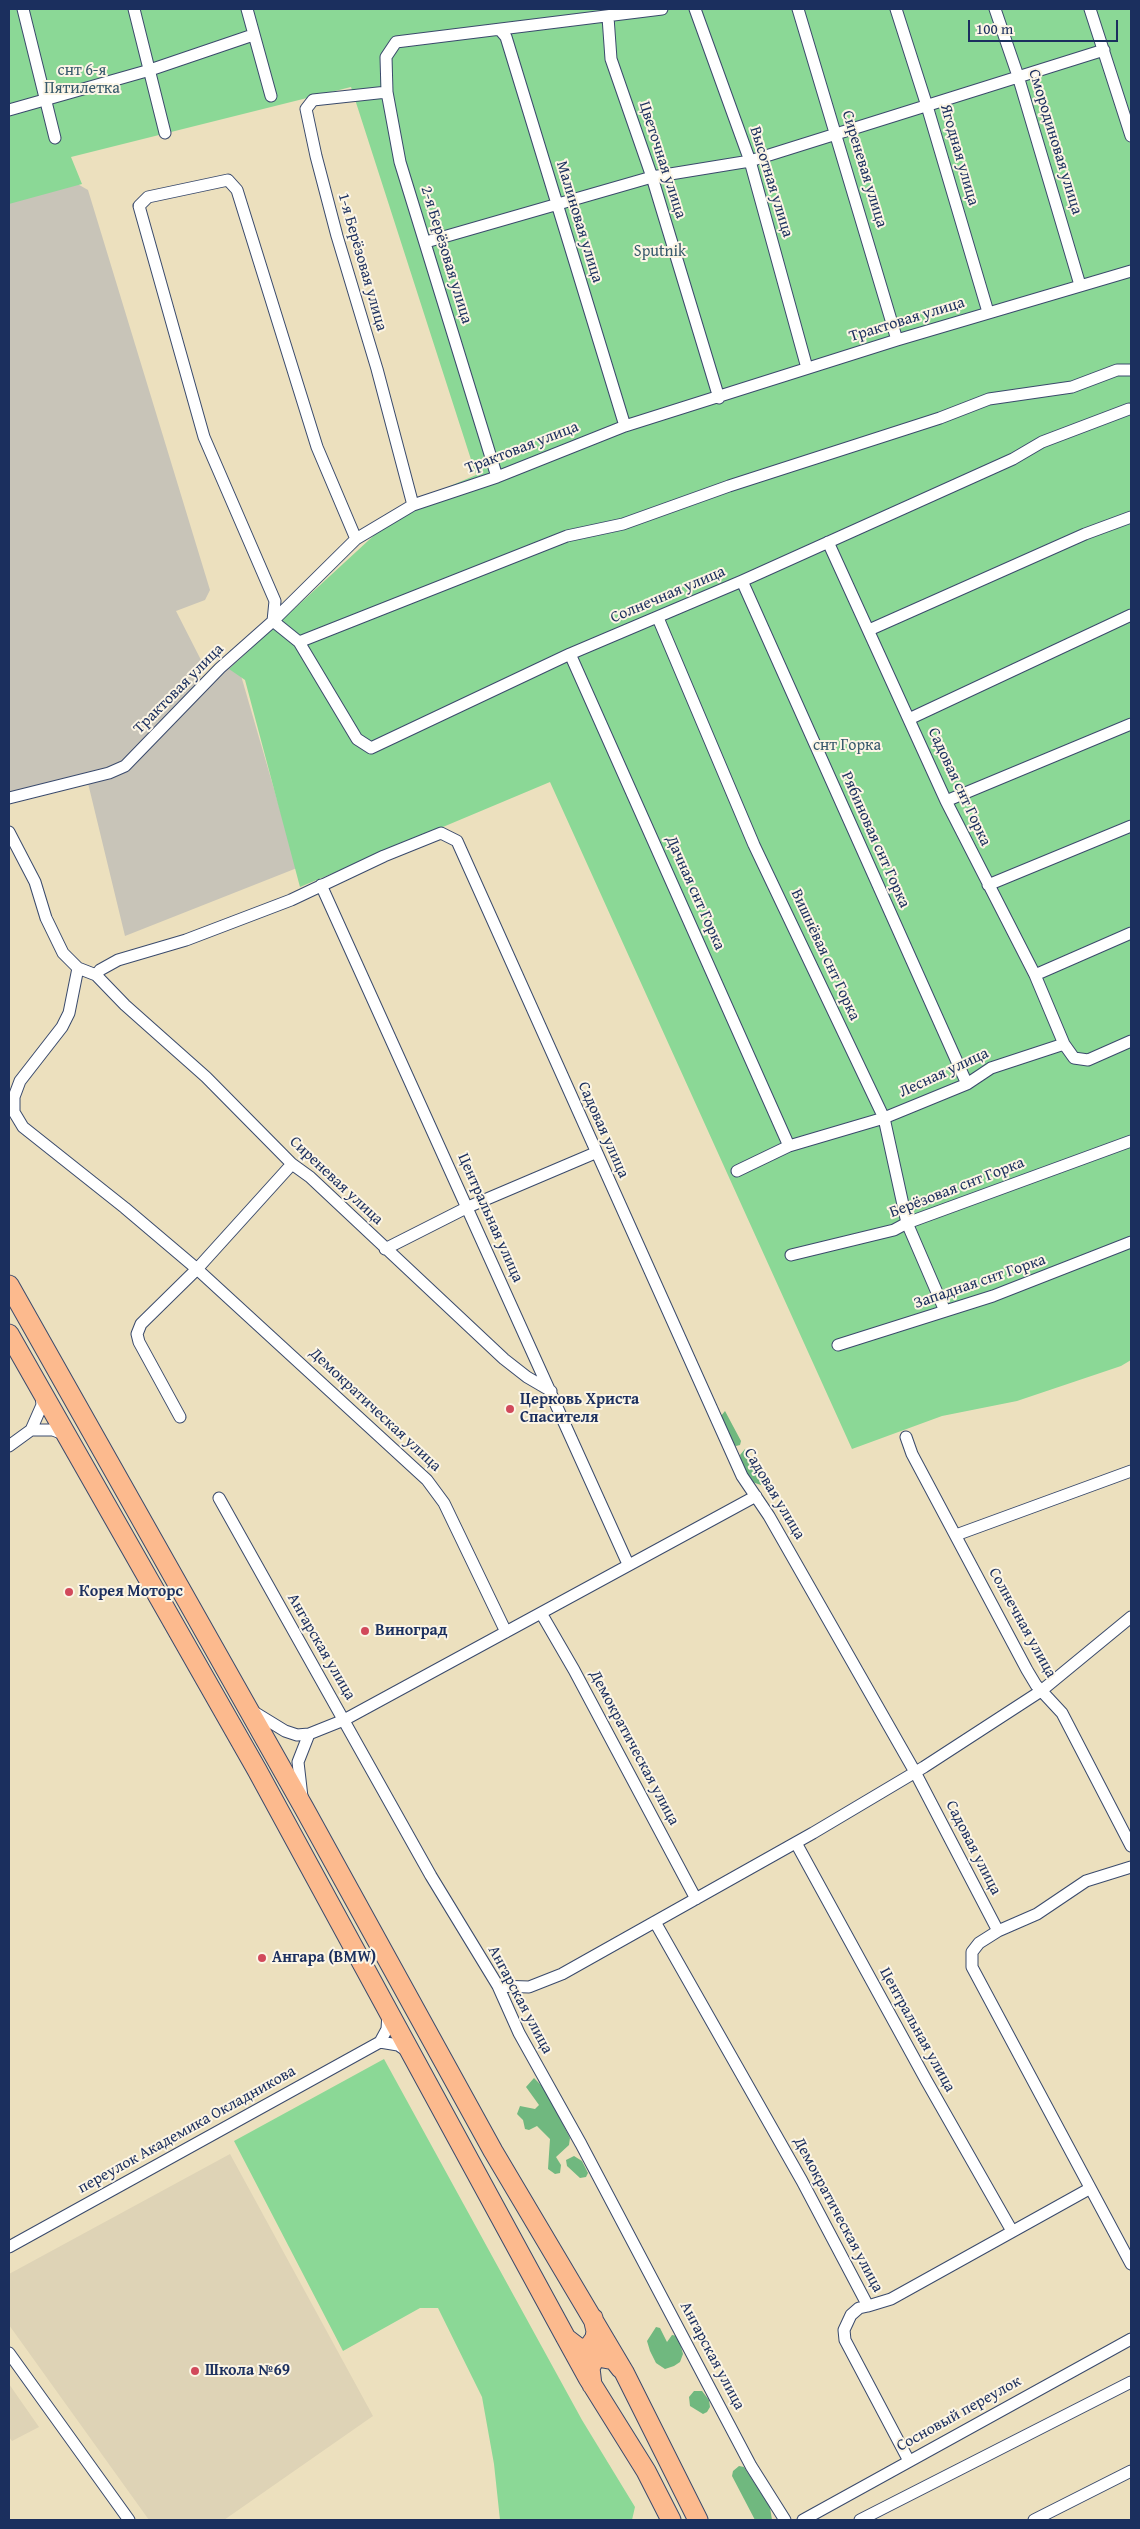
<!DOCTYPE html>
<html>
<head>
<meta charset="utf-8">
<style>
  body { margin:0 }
  #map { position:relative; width:1140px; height:2529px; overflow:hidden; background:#ece0be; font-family:"Gentium Book Plus",serif }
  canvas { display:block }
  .frame { position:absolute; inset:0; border:10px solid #1b2f5e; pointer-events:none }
  .scale { position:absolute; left:968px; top:20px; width:150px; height:22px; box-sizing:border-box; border:2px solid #1b2f5e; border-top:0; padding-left:6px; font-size:15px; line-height:18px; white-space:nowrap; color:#1b2f5e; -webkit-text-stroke:4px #fcf5e5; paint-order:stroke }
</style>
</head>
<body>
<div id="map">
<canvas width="1140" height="2529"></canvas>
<div class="frame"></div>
<div class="scale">100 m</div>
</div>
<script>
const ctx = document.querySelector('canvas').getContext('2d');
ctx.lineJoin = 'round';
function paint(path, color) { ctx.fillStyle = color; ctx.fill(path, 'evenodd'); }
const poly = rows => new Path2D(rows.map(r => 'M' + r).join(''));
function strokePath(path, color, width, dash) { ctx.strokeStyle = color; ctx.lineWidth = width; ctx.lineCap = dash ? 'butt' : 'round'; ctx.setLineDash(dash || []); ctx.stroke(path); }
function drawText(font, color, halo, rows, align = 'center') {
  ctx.font = font + ' "Gentium Book Plus",serif'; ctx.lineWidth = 4; ctx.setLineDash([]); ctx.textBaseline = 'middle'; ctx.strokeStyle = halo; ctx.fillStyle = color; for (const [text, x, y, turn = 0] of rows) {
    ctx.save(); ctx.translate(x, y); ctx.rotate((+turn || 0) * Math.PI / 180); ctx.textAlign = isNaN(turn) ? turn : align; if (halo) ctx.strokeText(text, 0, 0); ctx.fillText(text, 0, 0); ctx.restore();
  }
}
const built = poly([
  [230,2154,373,2416,224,2520,149,2520,9,2325,9,2274],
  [9,2384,39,2427,12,2441,9,2437]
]);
const industrial = poly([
  [74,182,88,190,210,590,205,600,176,611,201,660,200,688,235,655,297,868,125,936,87,779,9,798,9,203]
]);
const green = poly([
  [9,9,1131,9,1131,1360,1121,1366,1017,1401,942,1416,852,1449,550,782,300,887,245,680,229,669,408,504,476,475,351,87,71,157,82,184,9,204],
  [384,2059,582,2420,635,2507,632,2520,500,2520,494,2464,482,2397,438,2308,420,2308,343,2351,234,2141]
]);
const forest = poly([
  [725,1411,741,1441,740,1445,736,1446,732,1444,721,1416],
  [745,1449,763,1480,761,1485,752,1482,742,1466,740,1455],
  [534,2078,545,2089,570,2138,569,2145,556,2157,561,2165,560,2173,555,2174,548,2169,550,2139,537,2126,529,2130,525,2129,523,2120,517,2114,520,2106,535,2109,539,2105,526,2087],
  [574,2156,582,2161,588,2173,586,2177,580,2178,567,2166,566,2160],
  [656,2327,660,2328,667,2342,672,2335,678,2336,683,2354,680,2362,674,2366,665,2369,656,2363,650,2351,647,2341],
  [694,2391,702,2391,709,2400,710,2407,707,2412,703,2414,690,2406,689,2397],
  [739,2466,744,2467,770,2507,772,2520,755,2520,732,2476,733,2471]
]);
const minor = poly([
  [23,9,55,138],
  [134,9,165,133],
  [247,9,271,96],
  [695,9,750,161,807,368],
  [798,9,897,340],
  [896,9,927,106,988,312],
  [995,9,1018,76,1080,285],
  [1090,9,1131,136],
  [608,17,611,59,652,177,719,398],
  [500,30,506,37,625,426],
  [387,92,313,100,306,109,316,156,337,236,377,369,413,505],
  [9,110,150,70,253,35],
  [426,242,652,177,750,161,1104,50],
  [497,477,400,162,387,92,386,57,396,42,662,9],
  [828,542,946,801,1035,975,1064,1044],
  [742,581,967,1084],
  [658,618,754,845,884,1118,907,1223,945,1311],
  [273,621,299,642,357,739,371,748,570,654,742,581,1013,459,1042,442,1129,409],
  [273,621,275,601,204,437,139,206,148,197,228,180,237,190,317,447,356,539],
  [869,630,1085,534,1131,517],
  [299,642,567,536,623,524,729,486,940,418,989,399,1072,387,1117,370,1131,370],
  [570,654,789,1146],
  [909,719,1131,615],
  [9,798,109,773,125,766,220,668,273,621,356,539,413,505,497,477,625,426,897,340,1131,271],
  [946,801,1131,724],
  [9,832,35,882,46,918,63,953,78,968,96,975],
  [321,885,628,1564],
  [988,885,1131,826],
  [78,968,69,1013,62,1027,20,1081,14,1097,14,1112,23,1127,125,1208,197,1269,141,1324,137,1334,139,1342,180,1417],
  [1035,975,1131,933],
  [292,1164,197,1269,427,1480,444,1503,506,1632],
  [737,1171,789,1146,884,1118,967,1084,991,1068,1064,1044,1074,1058,1088,1060,1131,1041],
  [385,1249,468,1207,595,1153],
  [791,1255,894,1230,907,1223,1131,1141],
  [838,1345,993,1296,1131,1242],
  [551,1391,527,1377,504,1359,310,1177,292,1164,206,1077,125,1005,96,975,100,970,118,960,186,940,291,900,384,856,441,833,457,841,742,1476,769,1516,915,1772,998,1931,979,1943,972,1952,972,1967,1131,2264],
  [31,1430,42,1405,41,1394],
  [906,1437,912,1454,1027,1670,1036,1685,1062,1713,1131,1846],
  [9,1446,31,1430,53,1430,66,1435],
  [219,1498,431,1876,498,1986,519,2033,581,2144,751,2466,785,2520],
  [956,1535,1131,1471],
  [541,1613,574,1670,696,1899],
  [254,1712,285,1731,297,1735,309,1734,344,1720,756,1496],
  [302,1797,298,1762,309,1734],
  [796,1843,926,2080,1012,2231],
  [655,1922,802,2181,868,2306,891,2299,1089,2189],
  [998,1931,1037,1914,1086,1881,1131,1867],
  [498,1986,529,1987,562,1974,813,1833,924,1767,1041,1691,1131,1617],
  [380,2042,387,2029,388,2013],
  [9,2247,380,2042,398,2045,407,2051],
  [868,2306,859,2308,851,2315,844,2330,845,2340,909,2461],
  [9,2353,129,2520],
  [803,2520,1131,2339],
  [860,2520,1131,2382],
  [1034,2520,1131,2471]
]);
const primary = poly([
  [9,1285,304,1808,493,2151,624,2372,698,2520],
  [9,1334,257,1770,566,2338,588,2378,646,2471,671,2520],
  [566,2338,579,2348,588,2348,595,2338,596,2331,593,2318],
  [592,2385,590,2368,594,2360,598,2357,614,2360,621,2369]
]);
const markers = [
  [510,1409,5,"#d1495b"],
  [69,1592,5,"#d1495b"],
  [365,1631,5,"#d1495b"],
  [262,1958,5,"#d1495b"],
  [195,2371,5,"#d1495b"]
];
const parkNames = [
  ["снт 6-я",82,71],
  ["Пятилетка",82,89],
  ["Sputnik",660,252],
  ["снт Горка",847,746]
];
const streetNames = [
  ["Смородиновая улица",1055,142,73],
  ["Ягодная улица",959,155,74],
  ["Цветочная улица",662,160,72],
  ["Сиреневая улица",864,169,73],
  ["Высотная улица",771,182,73],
  ["Малиновая улица",579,222,73],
  ["2-я Берёзовая улица",446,255,73],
  ["1-я Берёзовая улица",362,262,74],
  ["Трактовая улица",907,320,-17],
  ["Трактовая улица",522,448,-21],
  ["Солнечная улица",668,595,-23],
  ["Трактовая улица",179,689,-45],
  ["Садовая снт Горка",959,787,65],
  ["Рябиновая снт Горка",875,840,66],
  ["Дачная снт Горка",695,893,66],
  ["Вишнёвая снт Горка",825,955,65],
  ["Лесная улица",944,1073,-25],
  ["Садовая улица",603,1130,66],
  ["Сиреневая улица",336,1181,43],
  ["Берёзовая снт Горка",957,1188,-21],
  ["Центральная улица",490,1218,66],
  ["Западная снт Горка",980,1282,-19],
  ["Демократическая улица",375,1410,43],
  ["Садовая улица",774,1494,59],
  ["Солнечная улица",1022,1623,61],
  ["Ангарская улица",321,1647,60],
  ["Демократическая улица",634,1748,62],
  ["Садовая улица",973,1848,63],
  ["Ангарская улица",520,2000,62],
  ["Центральная улица",917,2030,61],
  ["переулок Академика Окладникова",187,2130,-29],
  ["Демократическая улица",838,2215,62],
  ["Ангарская улица",712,2356,62],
  ["Сосновый переулок",959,2414,-29]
];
const poiNames = [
  ["Церковь Христа",520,1400],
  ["Спасителя",520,1418],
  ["Корея Моторс",79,1592],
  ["Виноград",375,1631],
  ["Ангара (BMW)",272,1958],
  ["Школа №69",205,2371]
];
paint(built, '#ded3b6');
paint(industrial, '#c8c4b8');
paint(green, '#8bd896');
paint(forest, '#70b87f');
strokePath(minor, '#3a4a6c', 13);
strokePath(primary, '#3a4a6c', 21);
strokePath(minor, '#fff', 11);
strokePath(primary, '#fcba8e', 19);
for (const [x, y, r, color] of markers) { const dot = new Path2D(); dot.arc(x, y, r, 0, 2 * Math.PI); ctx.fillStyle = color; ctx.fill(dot); strokePath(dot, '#fcf5e5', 2); }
drawText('16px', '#37596c', '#fcf5e5', parkNames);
drawText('16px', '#1b2f5e', '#fcf5e5', streetNames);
drawText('bold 16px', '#1b2f5e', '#fcf5e5', poiNames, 'left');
</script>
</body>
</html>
